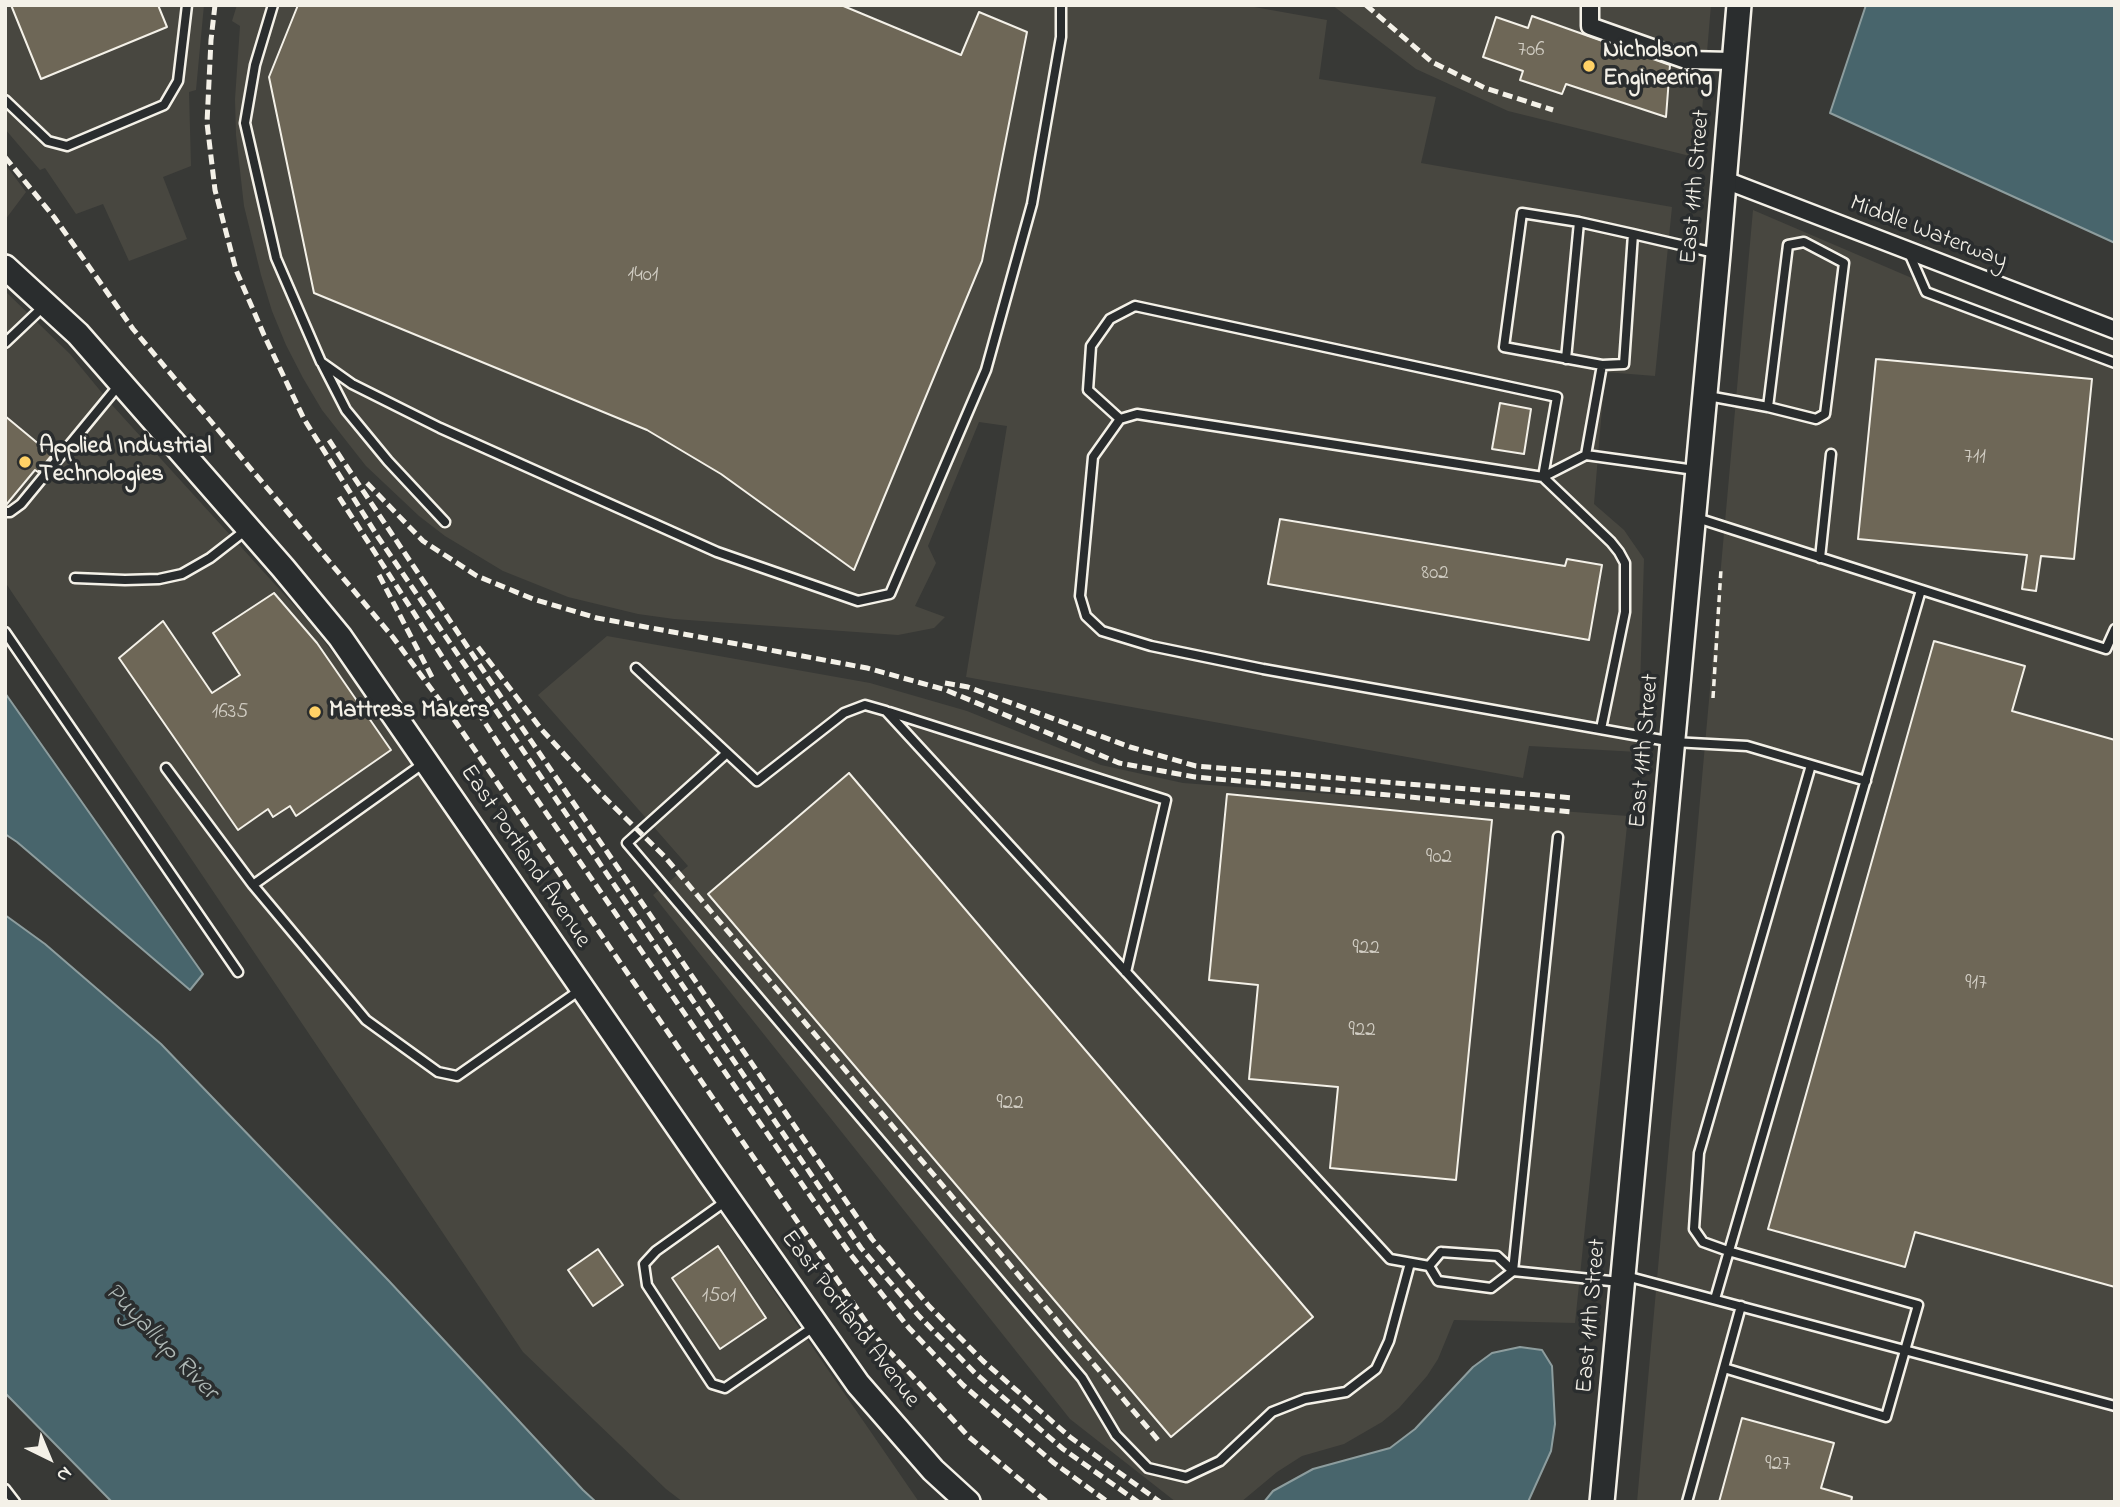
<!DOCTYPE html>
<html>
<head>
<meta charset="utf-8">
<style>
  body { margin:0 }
  #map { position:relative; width:2120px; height:1507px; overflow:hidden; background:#383936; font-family:"Indie Flower",sans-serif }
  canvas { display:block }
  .frame { position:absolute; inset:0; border:7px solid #f4f1e8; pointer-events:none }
  .north { position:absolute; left:14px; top:1423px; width:70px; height:70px; -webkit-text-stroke:5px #2a2d2e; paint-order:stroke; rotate:137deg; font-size:19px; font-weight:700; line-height:28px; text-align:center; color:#f4f1e8 }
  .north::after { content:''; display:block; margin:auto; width:24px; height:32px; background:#f4f1e8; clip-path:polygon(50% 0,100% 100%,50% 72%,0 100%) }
</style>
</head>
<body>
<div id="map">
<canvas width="2120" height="1507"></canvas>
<div class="frame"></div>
<div class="north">N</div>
</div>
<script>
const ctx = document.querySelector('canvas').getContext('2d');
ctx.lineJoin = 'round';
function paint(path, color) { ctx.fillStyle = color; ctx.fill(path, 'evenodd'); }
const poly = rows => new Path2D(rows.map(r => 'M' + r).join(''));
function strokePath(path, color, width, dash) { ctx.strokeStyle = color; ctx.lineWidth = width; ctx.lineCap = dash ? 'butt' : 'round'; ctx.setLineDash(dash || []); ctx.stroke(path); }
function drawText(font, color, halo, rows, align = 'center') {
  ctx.font = font + ' "Indie Flower",sans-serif'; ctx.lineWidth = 7; ctx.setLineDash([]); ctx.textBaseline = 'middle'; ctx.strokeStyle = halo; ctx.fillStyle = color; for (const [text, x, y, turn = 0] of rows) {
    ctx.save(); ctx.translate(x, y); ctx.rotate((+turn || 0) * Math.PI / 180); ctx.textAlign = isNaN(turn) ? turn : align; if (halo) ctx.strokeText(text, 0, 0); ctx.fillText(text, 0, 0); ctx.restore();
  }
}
const built = poly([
  [5,5,204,5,196,90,189,92,191,166,163,177,187,239,129,261,103,204,76,214,45,168,40,170,5,129],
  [237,5,1243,5,1327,20,1319,79,1436,97,1421,163,1672,207,1655,376,1605,372,1594,504,1624,530,1644,559,1638,752,1529,746,1523,778,966,677,1007,426,979,422,928,546,936,563,915,606,945,617,934,628,898,635,674,619,638,614,568,597,503,571,445,536,419,516,366,466,322,410,303,378,286,345,272,311,261,275,244,206,236,135,235,99,240,26,232,21],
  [1332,5,1711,5,1698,158,1508,111,1416,69],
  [5,164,26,192,5,220],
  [1753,210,2115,365,2115,1502,1637,1502],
  [5,291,70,354,112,405,311,624,357,685,919,1502,683,1502,666,1489,523,1352,5,582],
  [607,636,870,683,967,711,1101,765,1183,783,1628,816,1575,1323,1454,1320,1438,1359,1427,1376,1399,1408,1382,1422,1344,1444,1302,1456,1277,1472,1241,1502,1176,1502,1070,1419,653,895,688,866,538,695]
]);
const water = poly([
  [1866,5,2115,5,2115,243,1830,113,1866,5],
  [5,693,203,974,190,990,17,842,5,834,5,693],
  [5,915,45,944,161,1044,389,1281,583,1490,596,1502,112,1502,5,1393,5,915],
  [1520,1347,1542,1350,1552,1366,1555,1424,1551,1451,1528,1502,1264,1502,1273,1491,1313,1469,1390,1448,1415,1429,1473,1367,1492,1353,1520,1347]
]);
const building = poly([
  [11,5,158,5,167,27,41,79,11,5],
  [298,5,841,5,961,55,979,12,1027,32,982,261,854,570,721,474,647,430,314,293,269,77,298,5],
  [1532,16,1670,65,1666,117,1566,84,1562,94,1520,80,1523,71,1483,57,1496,17,1528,28,1532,16],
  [1876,359,2092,379,2074,559,2041,556,2036,591,2022,589,2027,555,1858,539,1876,359],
  [1500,403,1531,409,1524,454,1492,449,1500,403],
  [5,416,52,455,38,472,35,470,6,505,5,416],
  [1280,519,1565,566,1567,559,1602,565,1589,640,1268,584,1280,519],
  [274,593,317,643,391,750,296,816,290,806,273,817,268,809,238,830,119,658,163,621,212,693,240,675,213,633,274,593],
  [1934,641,2025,666,2012,711,2115,740,2115,1287,1915,1232,1905,1267,1768,1229,1934,641],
  [849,773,1313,1317,1171,1437,708,894,849,773],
  [1227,794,1492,820,1456,1180,1330,1168,1338,1087,1249,1079,1258,985,1209,980,1227,794],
  [718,1246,766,1318,720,1349,672,1278,718,1246],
  [598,1249,623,1285,593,1306,568,1270,598,1249],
  [1742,1418,1834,1443,1821,1488,1852,1497,1851,1502,1719,1502,1742,1418]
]);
const path = poly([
  [1713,698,1721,569],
  [1633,814,1640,806,1642,793]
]);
const lane = poly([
  [273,5,255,65,245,123,276,258,321,362,352,384,440,428,717,552,858,601,890,594,986,370,1032,204,1061,37,1061,5],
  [5,100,48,141,67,146,164,105,178,81,187,5],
  [1633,234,1715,253],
  [1909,253,1926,292,2115,363],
  [5,343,44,306],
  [1566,359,1579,222],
  [323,365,346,410,388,461,445,522],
  [1602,365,1504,347,1522,213,1579,222,1633,234,1624,364,1602,365,1586,455,1695,470],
  [1708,396,1768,407,1788,245,1804,242,1844,263,1825,414,1816,419,1768,407],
  [1120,419,1088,390,1091,346,1110,319,1135,306,1557,397,1543,477,1611,542,1619,552,1625,563,1625,612,1601,729],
  [1586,455,1543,477,1137,414,1120,419,1093,457,1080,596,1086,616,1102,631,1151,646,1263,669,1673,742,1747,746,1866,781],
  [5,512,10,512,21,504,119,385],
  [1697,518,2106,649,2115,629],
  [1820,558,1831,454],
  [75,578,125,580,159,579,182,574,210,558,246,530],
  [5,632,238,972],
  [636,668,757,781,844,713,865,705,886,711,1390,1259,1429,1266],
  [889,712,1166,800,1126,972],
  [727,753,627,843,1082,1378,1116,1435,1148,1468,1186,1477,1220,1461,1272,1412,1305,1399,1346,1392,1376,1369,1389,1341,1410,1263],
  [166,768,253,885,366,1020,438,1072,457,1076,580,990],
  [1558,837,1513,1271,1620,1282],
  [253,885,424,763],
  [726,1201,656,1251,644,1264,647,1285,712,1384,725,1388,815,1326],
  [1441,1252,1497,1256,1513,1271,1491,1288,1438,1281,1429,1266,1441,1252],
  [1626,1276,2115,1406],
  [1715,1299,1921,590],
  [1724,1368,1886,1417,1918,1305,1728,1251,1703,1242,1694,1229,1699,1153,1811,765],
  [5,1489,15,1502],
  [1687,1502,1741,1306]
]);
const street = poly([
  [1590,5,1590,26,1686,60,1733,61],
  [1725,180,2115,330]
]);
const secondary = poly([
  [5,267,78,334,283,568,340,637,709,1172,858,1384,933,1470,968,1502],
  [1602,1502,1718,254,1739,5]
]);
const rail = poly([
  [215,5,211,40,207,123,215,190,236,270,264,335,304,419,378,537,861,1248,919,1316,975,1373,1063,1449,1138,1502],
  [1366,5,1432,62,1485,88,1553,110],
  [5,157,54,217,133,329,392,636,455,721,877,1338,969,1437,1047,1502],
  [329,440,499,694,872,1239,929,1306,983,1361,1070,1437,1160,1502],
  [367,483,423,541,477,576,533,599,597,618,867,668,946,690,1119,763,1195,777,1572,812],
  [339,497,498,743,851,1255,909,1328,963,1385,1054,1463,1108,1502],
  [379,575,434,681],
  [478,647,542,730,599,792,665,857,1158,1440],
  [945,683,968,687,1130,747,1196,766,1574,798]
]);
const markers = [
  [1589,66,7,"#ffd166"],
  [25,462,7,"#ffd166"],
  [315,712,7,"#ffd166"]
];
const numberNames = [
  ["706",1531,52],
  ["1401",643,277],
  ["711",1975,459],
  ["802",1435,575],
  ["1635",230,714],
  ["902",1439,859],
  ["922",1366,950],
  ["917",1976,985],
  ["922",1362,1032],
  ["922",1010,1105],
  ["1501",719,1298],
  ["927",1778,1466]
];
const poiNames = [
  ["Nicholson",1603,52],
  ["Engineering",1603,80],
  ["Applied Industrial",39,448],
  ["Technologies",39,476],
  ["Mattress Makers",329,712]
];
const streetNames = [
  ["East 11th Street",1697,187,-85],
  ["Middle Waterway",1928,234,21],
  ["East 11th Street",1646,751,-85],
  ["East Portland Avenue",524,857,56],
  ["East 11th Street",1593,1316,-85],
  ["East Portland Avenue",849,1320,53]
];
const waterNames = [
  ["Puyallup River",160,1343,46]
];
paint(built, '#484740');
paint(water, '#48656c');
strokePath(water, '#8d9d9e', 2);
paint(building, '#6e6757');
strokePath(building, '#f4f1e8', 2);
strokePath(lane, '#f4f1e8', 13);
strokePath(street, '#f4f1e8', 21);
strokePath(secondary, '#f4f1e8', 28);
strokePath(path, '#f4f1e8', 3.5, [7, 5]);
strokePath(lane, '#2a2d2e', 8);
strokePath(street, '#2a2d2e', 16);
strokePath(secondary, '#2a2d2e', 23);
strokePath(rail, '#f4f1e8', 5, [10, 5]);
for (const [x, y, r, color] of markers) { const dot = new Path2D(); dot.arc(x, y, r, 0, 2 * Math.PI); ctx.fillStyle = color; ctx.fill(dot); strokePath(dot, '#2a2d2e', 2.5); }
drawText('21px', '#d2cec4', null, numberNames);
drawText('bold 24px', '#f4f1e8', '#2a2d2e', poiNames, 'left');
drawText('24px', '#f4f1e8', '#2a2d2e', streetNames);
drawText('italic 26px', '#afb9b6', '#2a2d2e', waterNames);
</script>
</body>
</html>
